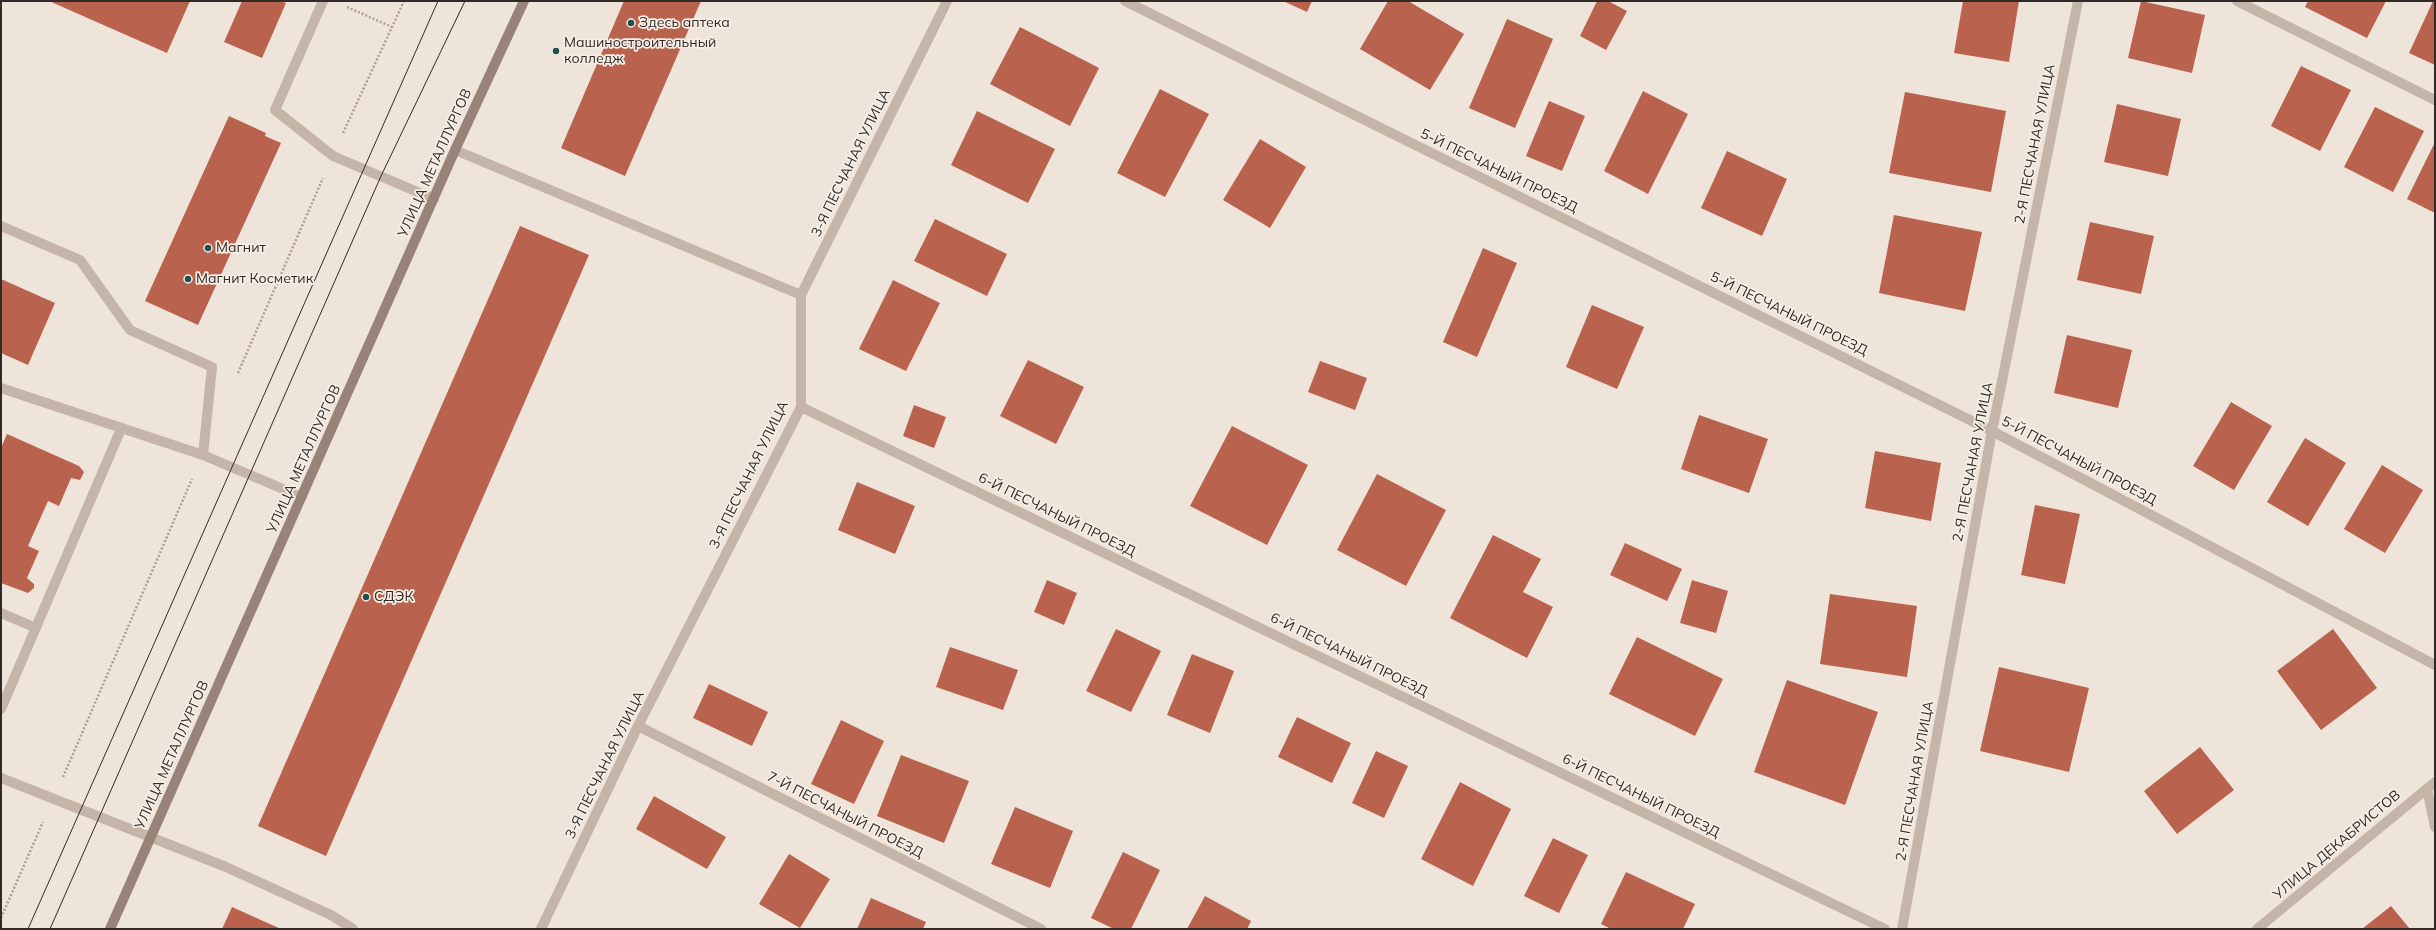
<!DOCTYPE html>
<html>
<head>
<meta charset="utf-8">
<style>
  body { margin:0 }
  #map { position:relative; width:2436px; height:930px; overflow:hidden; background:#eee4da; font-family:Mulish,sans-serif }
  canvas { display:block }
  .frame { position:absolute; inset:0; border:2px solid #322a27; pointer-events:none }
</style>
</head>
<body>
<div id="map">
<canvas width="2436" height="930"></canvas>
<div class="frame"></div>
</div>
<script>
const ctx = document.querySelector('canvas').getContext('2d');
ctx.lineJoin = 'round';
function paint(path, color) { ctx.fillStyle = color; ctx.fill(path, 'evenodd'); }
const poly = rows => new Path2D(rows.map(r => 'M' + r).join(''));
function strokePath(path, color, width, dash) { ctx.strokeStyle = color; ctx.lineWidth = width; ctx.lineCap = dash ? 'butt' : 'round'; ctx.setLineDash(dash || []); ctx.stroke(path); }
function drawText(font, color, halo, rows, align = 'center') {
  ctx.font = font + ' Mulish,sans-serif'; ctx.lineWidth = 3.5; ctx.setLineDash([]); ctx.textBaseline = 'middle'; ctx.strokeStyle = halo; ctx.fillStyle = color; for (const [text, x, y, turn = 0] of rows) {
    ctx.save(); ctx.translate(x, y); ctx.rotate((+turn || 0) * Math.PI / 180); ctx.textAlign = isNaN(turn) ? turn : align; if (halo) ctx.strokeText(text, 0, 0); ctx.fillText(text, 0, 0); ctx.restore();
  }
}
const building = poly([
  [49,1,190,1,167,53],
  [242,1,280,1,286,3,262,58,224,42],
  [624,1,701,1,625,176,561,148],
  [1283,1,1312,1,1307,12],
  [1388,1,1408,1,1464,34,1430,90,1360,49],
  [1597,1,1608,1,1627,11,1606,50,1580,36],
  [1963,1,2019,1,2009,62,1954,53],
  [2141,1,2205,15,2192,73,2128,58],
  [2308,1,2386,1,2367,38,2305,7],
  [2433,1,2435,1,2435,65,2409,53],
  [1507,19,1553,39,1515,128,1469,108],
  [1020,27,1099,68,1070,126,990,84],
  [2301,66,2351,90,2320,151,2271,126],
  [1160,89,1209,114,1165,197,1117,173],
  [1643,91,1688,114,1648,194,1604,171],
  [1905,92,2006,111,1991,192,1889,173],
  [1549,101,1585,116,1562,171,1526,156],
  [2117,104,2181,119,2168,176,2104,162],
  [2375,107,2424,131,2393,192,2344,167],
  [977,111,1055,149,1028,203,951,165],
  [229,116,266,133,265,136,281,143,198,325,145,301],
  [1260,139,1306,167,1270,228,1223,200],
  [2435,142,2435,213,2407,199],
  [1727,151,1787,179,1762,236,1701,208],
  [1894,215,1982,232,1965,311,1879,293],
  [935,219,1007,254,987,296,914,261],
  [2090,222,2154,236,2141,294,2077,280],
  [520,226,589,255,326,856,258,826],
  [1483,248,1517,263,1477,357,1443,342],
  [1,279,55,303,28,365,1,353],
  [893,280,940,303,906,371,859,349],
  [1592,305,1644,327,1617,389,1566,367],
  [2067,335,2132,350,2118,408,2054,393],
  [1028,360,1084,387,1056,444,1000,416],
  [1320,361,1367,378,1355,410,1308,392],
  [2231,402,2272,426,2234,490,2193,466],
  [914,405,946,417,934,448,903,436],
  [1699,415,1768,439,1749,493,1681,469],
  [1232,426,1308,465,1267,545,1190,506],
  [7,434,79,466,84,472,80,480,71,478,59,506,48,501,28,546,39,551,27,578,34,584,34,588,28,593,1,583,1,448],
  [2305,438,2346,463,2308,526,2267,502],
  [1875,451,1941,463,1931,521,1865,508],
  [2382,465,2423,490,2385,553,2344,529],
  [1377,474,1446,510,1406,586,1337,550],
  [857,482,915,506,895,554,838,530],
  [2035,505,2080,514,2065,584,2021,575],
  [1493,535,1541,559,1523,592,1553,607,1527,658,1450,618],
  [1625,543,1682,569,1667,601,1610,575],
  [1047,580,1077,593,1064,625,1034,612],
  [1692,580,1728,591,1716,633,1680,623],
  [1830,594,1917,606,1907,677,1820,664],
  [1116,629,1161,651,1131,712,1086,691],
  [2333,629,2377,688,2321,730,2277,671],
  [1637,637,1723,679,1695,736,1609,694],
  [950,647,1018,670,1003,710,936,687],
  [1192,654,1234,671,1210,733,1167,715],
  [1999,667,2089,688,2069,772,1980,751],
  [1787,680,1878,712,1845,805,1754,772],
  [709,684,768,712,752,746,693,718],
  [1297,717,1351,743,1332,783,1278,757],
  [841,720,884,741,854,804,811,784],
  [2200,747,2234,790,2177,834,2144,791],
  [1376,751,1408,766,1384,818,1352,803],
  [901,755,969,781,944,843,877,816],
  [1460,782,1511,809,1473,886,1421,859],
  [654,796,726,837,707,869,636,829],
  [1015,807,1073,831,1050,888,991,864],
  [1553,838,1588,855,1559,913,1524,896],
  [1123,852,1160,870,1131,929,1114,929,1091,918],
  [789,854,830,879,800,928,759,904],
  [1626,872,1695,904,1683,929,1611,929,1601,924],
  [1205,896,1251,921,1247,929,1187,929],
  [871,898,926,922,923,929,857,929],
  [2391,906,2410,929,2362,929],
  [232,907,281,929,222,929]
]);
const path = poly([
  [347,7,392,27],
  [343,133,404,1],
  [238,373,323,178],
  [63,777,192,479],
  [1,918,43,822]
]);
const service = poly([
  [323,1,275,110,333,156,434,199],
  [455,150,801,295],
  [1,226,80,260,130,330,212,367,203,455],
  [1,388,203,455,302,497],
  [1,613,36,628],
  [1,709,121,429],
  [1,778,226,867,331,915,353,929]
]);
const minor = poly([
  [1125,1,1992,431,2435,665],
  [2237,1,2435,100],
  [801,407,1885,929],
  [638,726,1041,929],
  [2427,789,2435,827],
  [541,929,638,726,801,407,801,295,947,1],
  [1902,929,1992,431,2078,1],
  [2257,929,2435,782]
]);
const secondary = poly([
  [110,929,455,150,524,1]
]);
const tram = poly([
  [28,929,438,1],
  [50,929,381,176,465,1]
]);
const markers = [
  [631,23,4,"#214e4f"],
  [556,51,4,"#214e4f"],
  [208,248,4,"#214e4f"],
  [188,279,4,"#214e4f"],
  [366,597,4,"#214e4f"]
];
const poiNames = [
  ["Здесь аптека",639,23],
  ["Машиностроительный",564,43],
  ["колледж",564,59],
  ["Магнит",216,248],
  ["Магнит Косметик",196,279],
  ["СДЭК",374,597]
];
const streetNames = [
  ["2-Я ПЕСЧАНАЯ УЛИЦА",2035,144,-79],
  ["УЛИЦА МЕТАЛЛУРГОВ",435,163,-66],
  ["3-Я ПЕСЧАНАЯ УЛИЦА",851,163,-64],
  ["5-Й ПЕСЧАНЫЙ ПРОЕЗД",1499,171,26],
  ["5-Й ПЕСЧАНЫЙ ПРОЕЗД",1789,314,26],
  ["УЛИЦА МЕТАЛЛУРГОВ",304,459,-66],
  ["5-Й ПЕСЧАНЫЙ ПРОЕЗД",2079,461,28],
  ["2-Я ПЕСЧАНАЯ УЛИЦА",1973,462,-79],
  ["3-Я ПЕСЧАНАЯ УЛИЦА",749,475,-64],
  ["6-Й ПЕСЧАНЫЙ ПРОЕЗД",1057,515,26],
  ["6-Й ПЕСЧАНЫЙ ПРОЕЗД",1349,655,26],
  ["УЛИЦА МЕТАЛЛУРГОВ",172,755,-66],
  ["3-Я ПЕСЧАНАЯ УЛИЦА",605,765,-64],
  ["2-Я ПЕСЧАНАЯ УЛИЦА",1915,781,-80],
  ["6-Й ПЕСЧАНЫЙ ПРОЕЗД",1641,796,26],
  ["7-Й ПЕСЧАНЫЙ ПРОЕЗД",845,815,27],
  ["УЛИЦА ДЕКАБРИСТОВ",2337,845,-40]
];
paint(building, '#b9634e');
strokePath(path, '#b09e92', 2.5, [2, 2]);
strokePath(service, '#c5b4a8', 10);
strokePath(minor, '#c5b4a8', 10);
strokePath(secondary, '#988379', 10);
strokePath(tram, '#322a27', 1);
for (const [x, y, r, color] of markers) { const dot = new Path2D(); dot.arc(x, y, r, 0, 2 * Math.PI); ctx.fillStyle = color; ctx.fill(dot); strokePath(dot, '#f7eee6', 1.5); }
drawText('14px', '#322a27', '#f7eee6', poiNames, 'left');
drawText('14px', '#322a27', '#f7eee6', streetNames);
</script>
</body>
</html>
